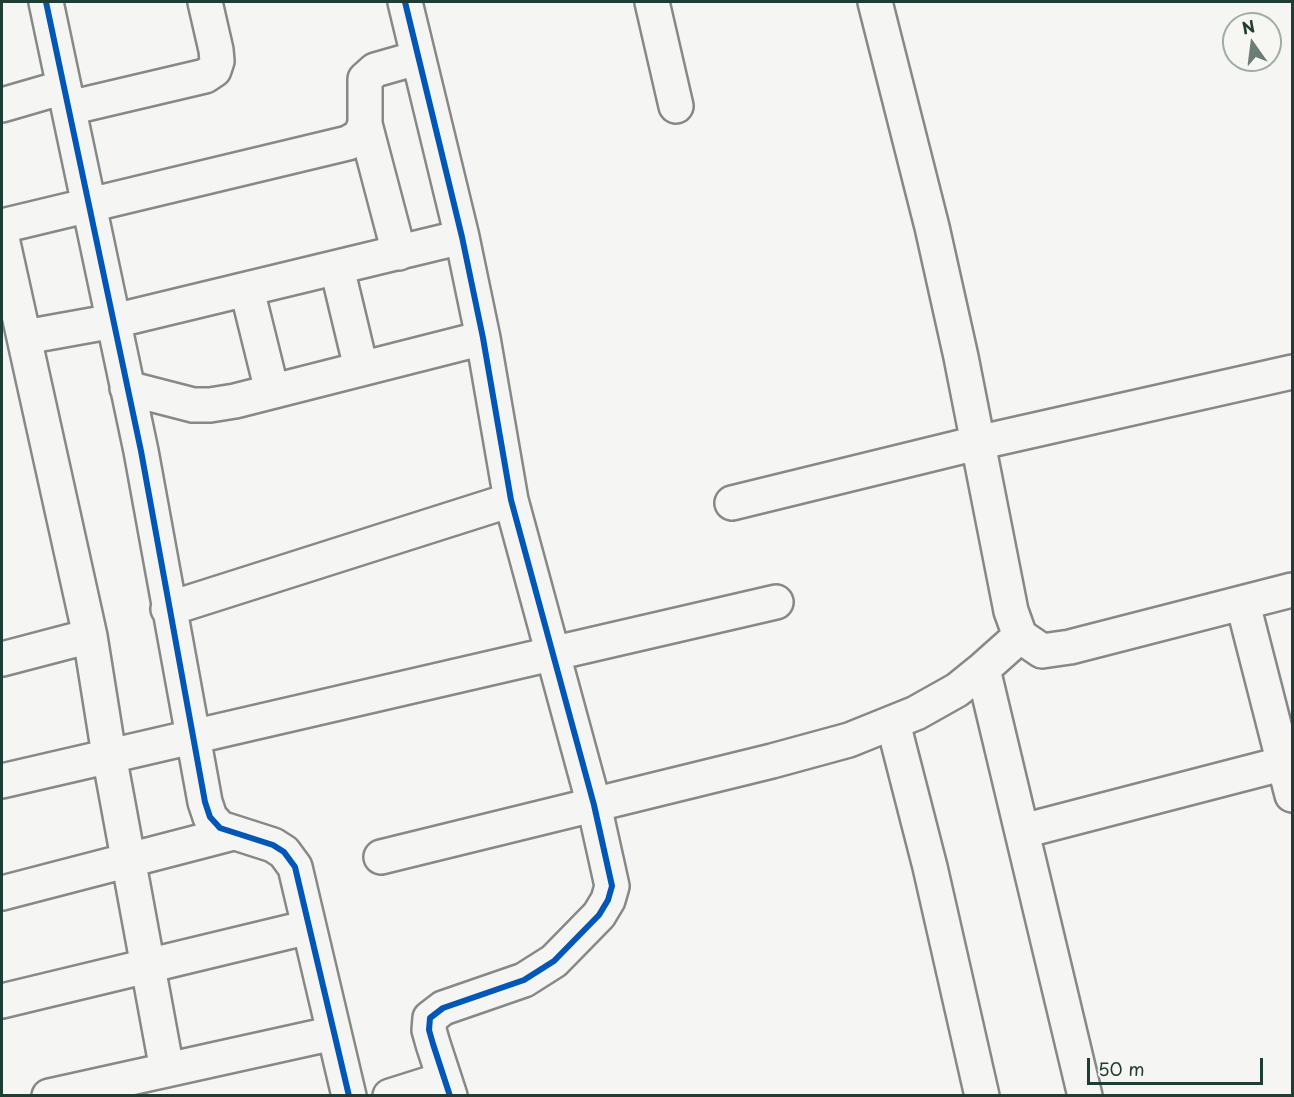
<!DOCTYPE html>
<html>
<head>
<meta charset="utf-8">
<style>
  body { margin:0 }
  #map { position:relative; width:1294px; height:1097px; overflow:hidden; background:#f5f5f3; font-family:"Playpen Sans",sans-serif }
  canvas { display:block }
  .frame { position:absolute; inset:0; border:3px solid #1f3d34; pointer-events:none }
  .north { position:absolute; left:1222px; top:12px; width:60px; height:60px; box-sizing:border-box; background:#f6f6f2; border:2px solid #a0aca6; border-radius:50%; rotate:346deg; font-size:16px; font-weight:700; line-height:24px; text-align:center; color:#1f3d34 }
  .north::after { content:''; display:block; margin:auto; width:21px; height:27px; background:#6a7d77; clip-path:polygon(50% 0,100% 100%,50% 72%,0 100%) }
  .scale { position:absolute; left:1087px; top:1058px; width:176px; height:27px; box-sizing:border-box; border:3px solid #1f3d34; border-top:0; padding-left:8px; font-size:18px; line-height:21px; white-space:nowrap; color:#1f3d34; -webkit-text-stroke:4px #f6f6f2; paint-order:stroke }
</style>
</head>
<body>
<div id="map">
<canvas width="1294" height="1097"></canvas>
<div class="frame"></div>
<div class="north">N</div>
<div class="scale">50 m</div>
</div>
<script>
const ctx = document.querySelector('canvas').getContext('2d');
ctx.lineJoin = 'round';
const poly = rows => new Path2D(rows.map(r => 'M' + r).join(''));
function strokePath(path, color, width, dash) { ctx.strokeStyle = color; ctx.lineWidth = width; ctx.lineCap = dash ? 'butt' : 'round'; ctx.setLineDash(dash || []); ctx.stroke(path); }
const minor = poly([
  [46,2,141,451,205,802,210,817,220,828,273,845,284,852,295,867,349,1096],
  [405,2,462,237,483,338,511,500,594,805,612,886,608,900,599,915,554,961,524,980,443,1008,430,1018,429,1030,433,1044,450,1096],
  [652,2,676,106],
  [875,2,932,227,961,357,1011,611,1020,636,1042,651,1070,647,1292,590],
  [2,105,64,87],
  [69,108,205,76,214,70,217,61,216,50,205,2],
  [365,124,399,253],
  [2,226,348,143,360,136,365,124,365,79,375,70,417,58],
  [2,238,90,636],
  [337,268,361,368],
  [247,290,272,391],
  [25,337,114,321,462,237],
  [127,388,193,405,210,405,235,401,483,338],
  [732,503,977,443,1292,372],
  [1243,604,1292,795],
  [168,609,511,500],
  [2,659,90,636,109,755,167,1070],
  [983,669,1085,1096],
  [893,723,930,867,982,1096],
  [2,781,776,602],
  [1023,831,1285,763],
  [381,857,772,761,849,740,916,713,957,690,983,669,1020,636],
  [2,893,233,833],
  [2,1001,309,927],
  [49,1096,334,1033],
  [390,1096,444,1079]
]);
const cycleway = poly([
  [46,2,141,451,205,802,210,817,220,828,273,845,284,852,295,867,349,1096],
  [405,2,462,237,483,338,511,500,594,805,612,886,608,900,599,915,554,961,524,980,443,1008,430,1018,429,1030,433,1044,450,1096]
]);
strokePath(minor, '#858a88', 38);
strokePath(minor, '#f5f5f3', 33);
strokePath(cycleway, '#0057b8', 6);
</script>
</body>
</html>
